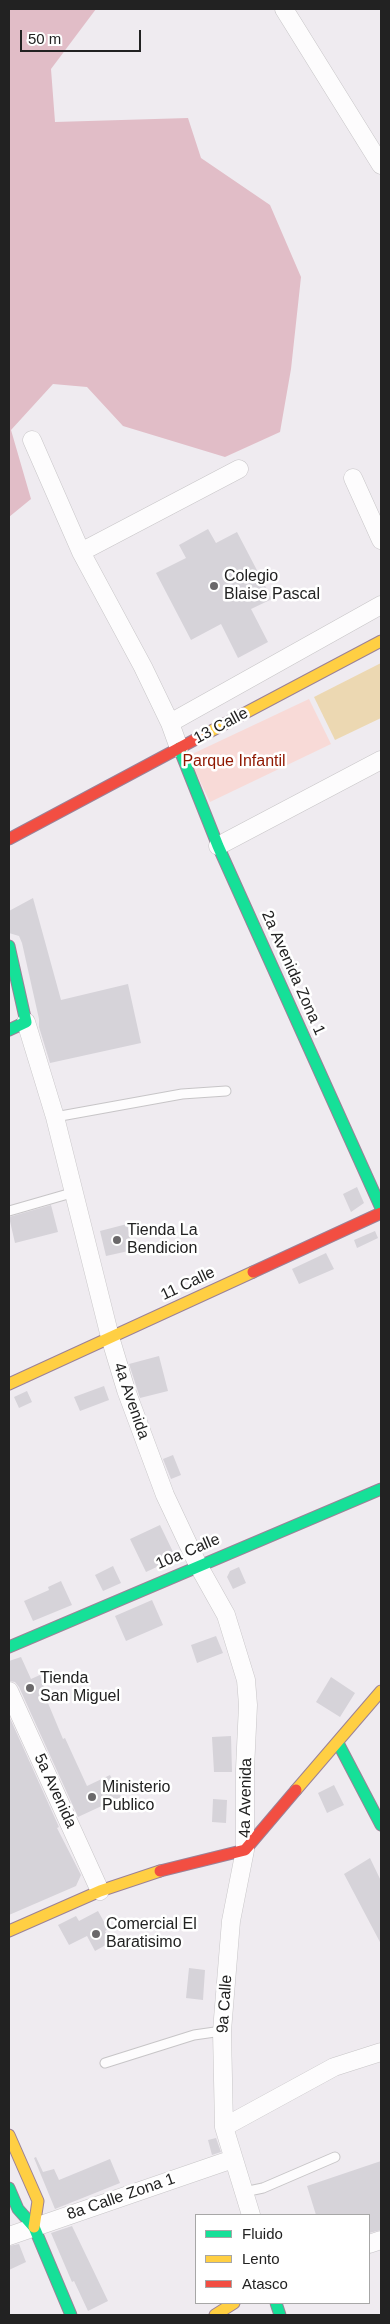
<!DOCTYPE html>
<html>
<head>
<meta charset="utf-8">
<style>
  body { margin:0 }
  #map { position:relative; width:390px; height:2324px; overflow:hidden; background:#efebf0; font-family:Helvetica,sans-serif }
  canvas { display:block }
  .frame { position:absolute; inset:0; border:10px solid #222; pointer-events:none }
  .legend { position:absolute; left:195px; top:2214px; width:175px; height:90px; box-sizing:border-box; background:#fff; border:1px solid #a7a7a7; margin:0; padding:6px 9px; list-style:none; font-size:15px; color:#222 }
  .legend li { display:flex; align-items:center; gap:10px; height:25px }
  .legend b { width:25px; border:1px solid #a7a7a7 }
  .scale { position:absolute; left:20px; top:30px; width:121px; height:22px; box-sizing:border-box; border:2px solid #222; border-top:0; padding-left:6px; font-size:15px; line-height:18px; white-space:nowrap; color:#222; -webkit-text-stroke:4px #fff; paint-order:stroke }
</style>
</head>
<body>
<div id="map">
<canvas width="390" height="2324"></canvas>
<div class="frame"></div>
<ul class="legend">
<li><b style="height:6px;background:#16e098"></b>Fluido</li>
<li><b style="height:6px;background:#ffcf43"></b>Lento</li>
<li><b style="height:6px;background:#f24e42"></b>Atasco</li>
</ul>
<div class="scale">50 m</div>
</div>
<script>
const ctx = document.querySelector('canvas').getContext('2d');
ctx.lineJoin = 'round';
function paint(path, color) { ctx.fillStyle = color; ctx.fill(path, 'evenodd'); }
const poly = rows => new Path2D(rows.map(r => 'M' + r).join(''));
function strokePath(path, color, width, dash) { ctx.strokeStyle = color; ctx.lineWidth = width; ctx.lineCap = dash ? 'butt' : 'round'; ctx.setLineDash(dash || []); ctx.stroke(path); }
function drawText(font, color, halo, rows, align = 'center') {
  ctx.font = font + ' Helvetica,sans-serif'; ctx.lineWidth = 5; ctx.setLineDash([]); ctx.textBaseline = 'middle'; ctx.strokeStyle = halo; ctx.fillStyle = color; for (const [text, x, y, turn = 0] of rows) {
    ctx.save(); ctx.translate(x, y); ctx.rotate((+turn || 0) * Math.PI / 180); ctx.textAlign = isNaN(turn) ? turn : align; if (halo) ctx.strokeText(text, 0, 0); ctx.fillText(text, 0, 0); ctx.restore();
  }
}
const forest = poly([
  [9,9,96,9,51,69,55,122,188,118,201,158,270,205,301,277,291,369,280,432,225,457,123,426,87,387,53,384,11,430,31,499,9,517]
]);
const park = poly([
  [309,699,331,744,210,802,188,756]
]);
const pitch = poly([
  [381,663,381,718,335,740,314,697]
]);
const building = poly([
  [208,529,216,543,237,532,272,599,251,609,268,642,238,658,221,624,191,640,156,573,186,558,179,545],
  [33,898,61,1000,128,984,141,1043,50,1063,39,1027,39,1019,22,943,19,936,9,933,9,911],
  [357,1187,364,1203,351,1212,343,1194],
  [51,1205,58,1232,15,1243,9,1217],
  [127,1224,133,1250,106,1256,100,1231],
  [375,1231,378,1238,357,1248,354,1240],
  [326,1253,334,1269,299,1284,292,1269],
  [159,1356,168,1391,140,1398,129,1364],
  [104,1386,109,1400,80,1411,74,1397],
  [27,1391,32,1402,19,1408,14,1397],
  [173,1455,181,1475,171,1479,163,1459],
  [160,1525,176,1558,146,1572,130,1539],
  [113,1566,121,1583,103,1591,95,1575],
  [239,1567,246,1583,233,1589,227,1577,230,1571],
  [61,1581,72,1605,33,1621,24,1601,49,1590,48,1587],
  [152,1600,163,1625,126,1641,115,1616],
  [216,1636,223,1653,197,1663,191,1645],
  [21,1657,31,1679,40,1675,45,1690,43,1691,63,1739,65,1738,87,1786,110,1775,121,1797,78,1817,19,1687,15,1682,9,1681,9,1661],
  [331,1677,355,1693,340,1717,316,1702],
  [9,1716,59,1827,57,1828,81,1875,76,1886,9,1915],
  [231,1736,232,1772,214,1772,212,1737],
  [334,1785,344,1805,327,1813,318,1793],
  [213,1799,227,1800,226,1823,212,1822],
  [370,1858,381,1881,381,1944,344,1874],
  [98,1911,108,1929,105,1931,111,1942,95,1951,87,1936,69,1945,58,1925,76,1916,79,1921],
  [189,1968,205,1970,203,2000,186,1998],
  [216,2138,221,2152,212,2155,208,2140],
  [36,2157,43,2172,54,2169,59,2180,110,2159,120,2183,55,2209,34,2158],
  [381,2161,381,2230,369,2233,369,2215,316,2215,307,2186],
  [72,2226,108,2301,88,2311,74,2281,72,2282,51,2233],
  [19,2244,26,2262,9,2270,9,2246]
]);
const lane = poly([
  [55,1117,182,1094,226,1091],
  [9,1211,75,1192],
  [105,2063,194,2035,222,2031],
  [244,2192,263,2188,335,2157]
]);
const street = poly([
  [284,9,381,165],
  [32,440,81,552,143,667,170,723,179,748],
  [353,478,381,540],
  [81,552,239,469],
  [170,723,381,605],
  [218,846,381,760],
  [26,1022,55,1117,110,1337,126,1390,165,1495,198,1565,226,1615,246,1680,248,1705,245,1769,245,1850,231,1921,222,2031,224,2127,251,2215],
  [9,1691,100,1891],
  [224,2127,334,2067,381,2052],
  [9,2236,233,2159],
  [369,2244,381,2240]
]);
const fast = poly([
  [179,748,218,846,381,1208],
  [9,946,26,1022,9,1030],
  [9,1647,381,1489],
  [338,1743,381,1825],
  [9,2188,18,2209,34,2227,71,2315],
  [276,2303,280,2315]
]);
const slow = poly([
  [198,738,381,641],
  [9,1384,253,1272],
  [296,1790,381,1691],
  [9,1931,100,1891,160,1871],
  [9,2135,38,2201,34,2227],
  [215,2315,234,2303]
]);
const jam = poly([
  [9,839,198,738],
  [253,1272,381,1213],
  [160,1871,245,1850,296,1790]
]);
const markers = [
  [214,586,5,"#6a686a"],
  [117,1240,5,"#6a686a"],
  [30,1688,5,"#6a686a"],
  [92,1797,5,"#6a686a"],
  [96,1934,5,"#6a686a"]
];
const poiNames = [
  ["Colegio",224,577],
  ["Blaise Pascal",224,595],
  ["Tienda La",127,1231],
  ["Bendicion",127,1249],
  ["Tienda",40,1679],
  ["San Miguel",40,1697],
  ["Ministerio",102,1788],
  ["Publico",102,1806],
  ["Comercial El",106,1925],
  ["Baratisimo",106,1943]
];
const streetNames = [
  ["13 Calle",221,726,-28],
  ["2a Avenida Zona 1",293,973,66],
  ["11 Calle",188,1284,-25],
  ["4a Avenida",131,1401,71],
  ["10a Calle",188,1552,-23],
  ["5a Avenida",55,1791,65],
  ["4a Avenida",246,1798,-89],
  ["9a Calle",225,2004,-86],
  ["8a Calle Zona 1",121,2197,-19]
];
const parkNames = [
  ["Parque Infantil",234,762]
];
paint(forest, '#e1bdc7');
paint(park, '#f8dad7');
paint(pitch, '#ecd8b2');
paint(building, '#d6d3d9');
strokePath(lane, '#c7c5c7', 11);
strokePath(street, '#c7c5c7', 19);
strokePath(fast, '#9b8197', 13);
strokePath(slow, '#9b8197', 13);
strokePath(jam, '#9b8197', 13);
strokePath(lane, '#fdfcfd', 9);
strokePath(street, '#fdfcfd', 18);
strokePath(fast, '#16e098', 11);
strokePath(slow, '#ffcf43', 11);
strokePath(jam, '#f24e42', 11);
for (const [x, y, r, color] of markers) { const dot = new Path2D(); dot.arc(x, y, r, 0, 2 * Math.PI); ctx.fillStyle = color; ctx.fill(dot); strokePath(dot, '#fff', 2); }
drawText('16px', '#222', '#fff', poiNames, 'left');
drawText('16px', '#222', '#fff', streetNames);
drawText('16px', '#8f1700', '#fff', parkNames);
</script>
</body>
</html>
